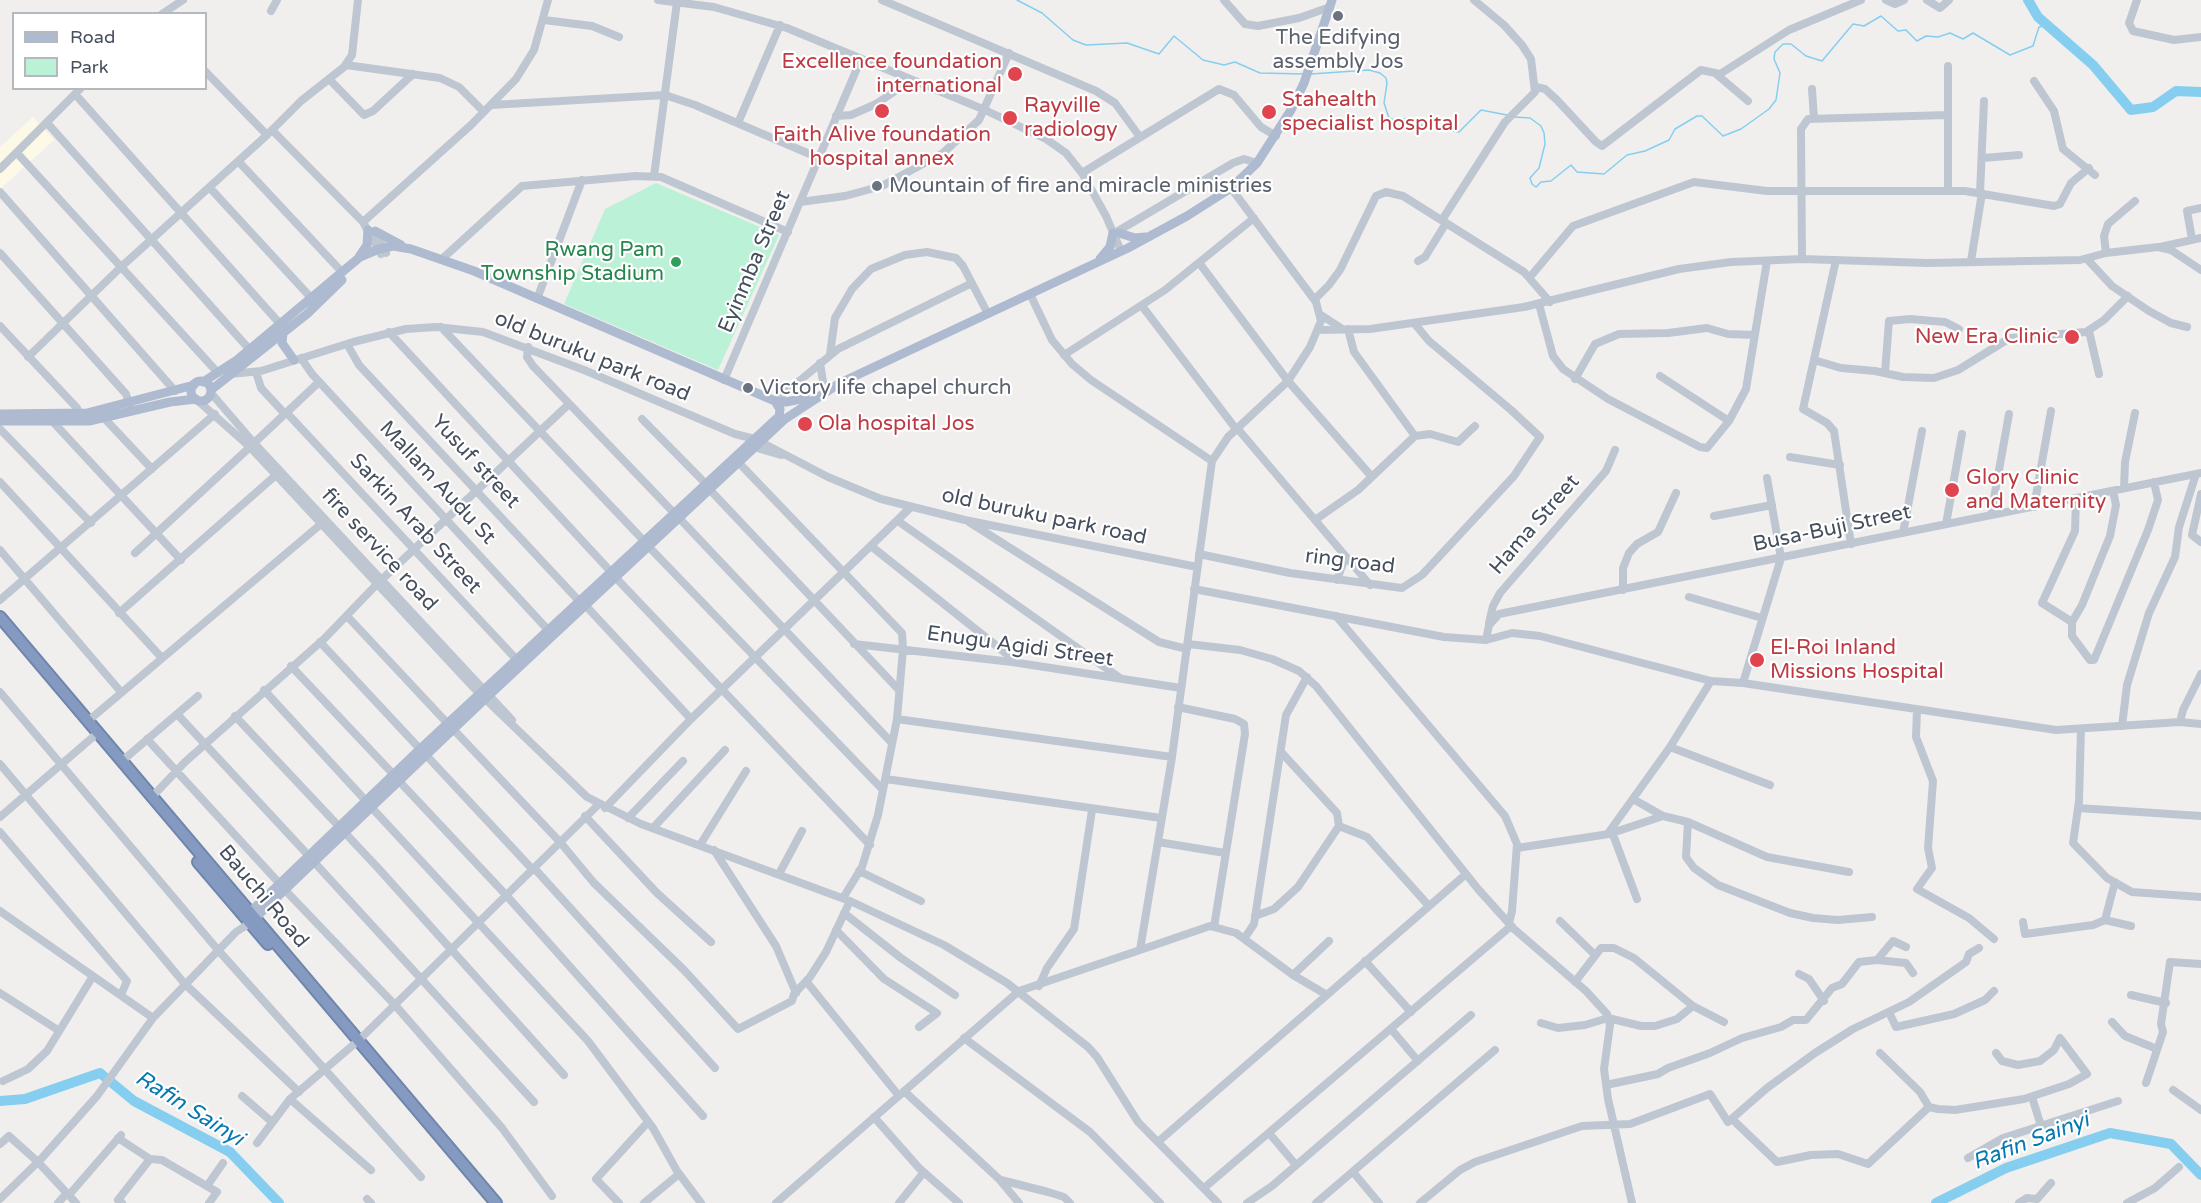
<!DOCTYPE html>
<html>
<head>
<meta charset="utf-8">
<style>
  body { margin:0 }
  #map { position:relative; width:2201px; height:1203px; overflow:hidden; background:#f1efee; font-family:"Varela Round",sans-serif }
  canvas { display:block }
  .legend { position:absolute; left:12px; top:12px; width:195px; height:78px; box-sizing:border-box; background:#fff; border:2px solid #b5b9be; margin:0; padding:8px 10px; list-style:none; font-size:18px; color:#464f5d }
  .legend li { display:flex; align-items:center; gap:12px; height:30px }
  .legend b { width:30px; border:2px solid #b5b9be }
</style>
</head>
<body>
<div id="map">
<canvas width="2201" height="1203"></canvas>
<ul class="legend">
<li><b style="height:8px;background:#adbacf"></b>Road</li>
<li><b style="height:16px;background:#bbf1d6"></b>Park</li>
</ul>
</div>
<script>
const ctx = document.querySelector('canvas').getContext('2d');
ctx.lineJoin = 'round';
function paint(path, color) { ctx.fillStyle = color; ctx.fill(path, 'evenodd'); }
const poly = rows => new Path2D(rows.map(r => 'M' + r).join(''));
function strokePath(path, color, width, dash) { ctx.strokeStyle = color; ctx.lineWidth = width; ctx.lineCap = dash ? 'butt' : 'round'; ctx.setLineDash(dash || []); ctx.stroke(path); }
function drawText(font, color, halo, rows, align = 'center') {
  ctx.font = font + ' "Varela Round",sans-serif'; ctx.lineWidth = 4.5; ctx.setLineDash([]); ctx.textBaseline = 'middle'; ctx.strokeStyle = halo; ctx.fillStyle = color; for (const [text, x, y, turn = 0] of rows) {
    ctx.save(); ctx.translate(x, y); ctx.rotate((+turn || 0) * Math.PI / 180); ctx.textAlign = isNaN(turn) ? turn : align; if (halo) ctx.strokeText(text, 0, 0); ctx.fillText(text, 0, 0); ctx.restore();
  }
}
const commercial = poly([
  [33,117,54,140,0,189,0,147]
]);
const green = poly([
  [656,183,779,235,718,370,564,304,605,209]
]);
const stream = poly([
  [1017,0,1042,13,1073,40,1086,45,1127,43,1159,54,1174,36,1203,60,1224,65,1235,62,1260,73,1304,74],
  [1311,74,1369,70,1380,73,1386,78,1387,83,1384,103,1389,118,1395,120,1410,118,1425,127,1459,132,1481,110,1507,115],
  [1514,117,1530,118,1541,126,1544,133,1545,144,1539,168,1530,178,1532,184,1536,187,1541,182,1551,181,1571,165,1577,172,1604,174,1627,155,1645,151,1669,140,1675,129,1697,116,1702,116,1723,136,1741,129,1769,109,1776,100,1780,73,1774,59,1775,52,1783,44,1791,44,1806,56,1822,61,1853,24,1864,26,1881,16,1898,31,1906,30,1917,41,1926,36,1938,37,1950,33,1963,39,1973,33,2010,55,2033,46,2039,27,2048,25]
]);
const river = poly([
  [2028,0,2038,17,2093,65,2131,110,2153,107,2176,91,2201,92],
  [0,1101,25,1099,100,1073,134,1101,230,1152,279,1203],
  [1936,1203,2006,1168,2110,1133,2171,1144,2201,1175]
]);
const minor = poly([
  [658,0,714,7,787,28,985,110,1046,139,1066,153,1082,173,1106,216,1121,251],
  [882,0,1096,91,1115,103,1140,137],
  [1224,0,1245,24,1258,26,1299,18,1330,7],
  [1886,0,1895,4,1904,0],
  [1927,0,1940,8,1949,0],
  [2137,0,2129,23,2133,31,2174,40,2201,37],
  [271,11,277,0],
  [162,14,183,0],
  [544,20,592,26,619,37],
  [346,65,440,78,459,87,484,112],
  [206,72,267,135],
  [1715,73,1748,101],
  [330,80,364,115,373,111,413,74],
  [2034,81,2054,111,2063,149,2095,175],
  [1536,87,1545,89,1557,100,1596,142,1602,146,1701,70,1720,74,1789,30,1861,0],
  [1812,89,1814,119],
  [75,94,281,325],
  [491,105,665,95,695,105,819,158],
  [836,116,851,115,876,104,901,87,908,79],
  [738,123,780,25],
  [48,124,250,350],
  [272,130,363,222,381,254],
  [17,153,218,373],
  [1983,158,2019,155],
  [239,162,342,272],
  [0,169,81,88],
  [1082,173,1219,89,1234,95,1261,127,1276,136],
  [654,176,677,2],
  [210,188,314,301],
  [1948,190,1948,66],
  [0,192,175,391],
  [1980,193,1984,101],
  [800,202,845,196,882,186,943,153,979,120,1009,53],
  [1442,220,1505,122,1535,92,1531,59,1522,45,1504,25,1474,0],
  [363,222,471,125,516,79,534,50,548,0],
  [1118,231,1233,163,1244,159,1257,163],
  [376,232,386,253],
  [2192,239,2187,211,2201,208],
  [2160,247,2201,238],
  [0,253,126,394,130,406],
  [2106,253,2104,236,2108,224,2135,201],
  [442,259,522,186,636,176,661,177,788,232],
  [1802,259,1801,129,1808,119,1948,115],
  [2087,259,2112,286,2149,311,2171,323,2187,327],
  [1836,260,1803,409,1827,423,1834,431,1851,544],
  [1418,261,1425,257,1446,223],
  [1971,261,1982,193],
  [1200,264,1288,381,1372,477],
  [1530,277,1573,226,1694,182,1767,191,1965,191,2054,206,2060,204,2071,183,2089,168],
  [1030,294,1052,340,1072,364,1091,380,1212,461],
  [537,299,582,180],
  [1315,299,1329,285,1340,270,1376,196,1386,192,1403,196,1524,272,1550,302],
  [1539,304,1553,356,1563,369,1608,399,1700,447,1707,448,1729,421,1746,389,1767,261],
  [1142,306,1236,429],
  [1321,315,1341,328],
  [0,326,77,408,80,416],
  [441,327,645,542],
  [1348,329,1354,352,1415,436],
  [1318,330,1370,329,1524,307,1679,269,1731,262,1802,259,1928,263,2080,260,2106,253,2158,247,2171,250,2201,270],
  [2089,331,2099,374],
  [389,332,612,573],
  [347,344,359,365,580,602],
  [528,347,527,357,533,366,675,514],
  [830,354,835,318,852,289,871,269,905,255,927,252,956,258,963,266,988,314],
  [1064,355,1165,290,1254,218],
  [28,357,121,267,267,135,301,101,344,67,352,55,358,0],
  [301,358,312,374,549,631],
  [1814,360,1841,368,1875,371,1903,377,1934,378,1958,370,2010,338,2086,332,2104,320,2128,296],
  [820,363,824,388],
  [256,372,261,388,285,414],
  [1885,372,1889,321,1910,319,1945,322,1959,329],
  [231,374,261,371,353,342,406,329,436,327,483,332,584,370,735,434,755,439,828,477,881,499,965,520,1197,567],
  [1660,376,1729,421],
  [1575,379,1595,344,1619,334,1668,333,1707,328,1728,334,1755,335],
  [724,380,861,59],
  [211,393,254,443,512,720],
  [197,400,250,447,473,687,587,797,641,824,850,901,944,945,1007,983,1088,1047,1097,1057,1138,1122,1218,1203],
  [775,401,838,349,972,283],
  [286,412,517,660],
  [105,419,152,469],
  [642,419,707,485],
  [54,423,181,560],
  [1237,428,1370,585],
  [0,429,91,523],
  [254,443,319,382],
  [750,446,781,455],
  [1790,457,1840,465],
  [740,464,902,633,903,649,897,719,878,815,862,867,843,898],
  [0,482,162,658],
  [2124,488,2125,462,2135,413],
  [711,491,899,690],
  [2201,494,2192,535,2201,542],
  [2076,498,2075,531,2042,603,2072,622,2072,636,2090,660,2094,660,2148,530,2158,500,2154,482],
  [2034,507,2051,411],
  [1991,515,2009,414],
  [1714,516,1772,505],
  [680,519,891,742],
  [1315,520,1358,490,1415,436,1430,434,1458,442,1475,426],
  [898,521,1120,678],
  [969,522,1159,642,1187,649],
  [1946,524,1962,434],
  [1903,533,1922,431],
  [871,546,1008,655,1012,662],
  [649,547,883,790],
  [0,550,121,692],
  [135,553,250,447],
  [1199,554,1290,573,1402,588,1422,575,1514,476,1540,437,1511,410,1429,341,1414,323],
  [616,578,870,845],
  [1337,580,1345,558],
  [1194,589,1444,637,1486,640,1512,633,1540,636,1711,681,1743,683,2056,730,2180,722,2201,724],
  [1623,590,1623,568,1629,553,1637,544,1658,532,1676,493],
  [1689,597,1762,618],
  [0,600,215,414],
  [586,606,691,719],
  [119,613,276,475],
  [347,616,448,724],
  [1336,616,1505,816,1517,844,1512,911,1509,923],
  [2072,622,2082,605,2110,536,2116,505,2113,491],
  [1489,623,1493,606,1500,593,1606,471,1615,450],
  [1486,640,1489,625,1499,614,2201,473],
  [320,642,420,749],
  [854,644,1012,662,1181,688],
  [1188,644,1240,650,1272,659,1299,671,1316,686,1478,889,1514,929,1586,991,1607,1014,1610,1025,1604,1069,1608,1099,1632,1203],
  [291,666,394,775],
  [1743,683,1781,558,1767,478],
  [264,690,366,801],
  [0,692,218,950,421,1177],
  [1178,707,1235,719,1244,724,1245,734,1214,927],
  [1917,710,1916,737,1933,781,1928,848,1932,868,1917,889,1969,918,1994,939],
  [177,714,308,855],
  [235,716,378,868,564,1075],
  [897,719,1172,757],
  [88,721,321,524],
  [2180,722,2183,710,2201,674],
  [2122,726,2127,685,2149,613,2175,557,2179,527,2196,474],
  [2081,729,2079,801,2073,843,2107,878,2132,892,2201,897],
  [454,730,560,842,594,883,684,970,738,1029,792,1001,794,994,810,977,826,952,850,901],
  [147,739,279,883],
  [1670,747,1770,785],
  [426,755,533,870],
  [122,761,198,696],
  [0,764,185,984,299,1092],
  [886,779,1161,818],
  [399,781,506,895,703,1116],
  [152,797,185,762,324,639,377,584,569,404],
  [1633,799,1663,816],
  [372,808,588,1041,653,1128,677,1171,701,1203],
  [605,808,691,719,911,507],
  [2078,808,2201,816],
  [585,816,657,893,711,942],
  [0,817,93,737],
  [628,818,683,761],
  [1688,822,1686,857,1694,868,1718,885,1790,913,1813,918,1838,920,1872,917],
  [1339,826,1367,837,1429,906],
  [653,828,725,750],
  [0,832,127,981,121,995],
  [1609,832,1670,747,1711,681],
  [1612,832,1637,899],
  [1158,842,1225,853],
  [700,845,746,771],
  [1517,848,1609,834,1663,816,1688,822,1767,857,1849,872],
  [714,850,776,946,796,993],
  [314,862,534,1102],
  [534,868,715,1068],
  [859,871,921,901],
  [779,874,802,831],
  [285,890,395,1005,502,1128,552,1196],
  [0,911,153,1018],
  [844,913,901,958,955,995],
  [1255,916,1274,909,1298,887,1339,826,1337,813,1282,753],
  [2105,920,2115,882],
  [1560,921,1595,955],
  [2023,922,2025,934,2093,925,2105,920,2131,926],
  [836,930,884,979,937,1013,919,1027],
  [1244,939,1254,924,1286,715,1307,677],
  [1140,950,1210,926,1236,933,1293,975,1327,995],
  [1877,960,1906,963,1913,973],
  [1365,961,1411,1012],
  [1799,974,1809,979,1824,1001],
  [1293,975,1329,941],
  [806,981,899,1096],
  [1575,982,1601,948,1614,948,1634,958,1693,1006,1724,1022],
  [1039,986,1047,968,1074,929,1092,810],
  [0,993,58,1030],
  [2131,995,2166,1003],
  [1889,1012,1896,1027,1954,1014,1985,1000,1994,991],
  [2112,1022,2125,1036,2157,1049],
  [1541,1023,1558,1028,1585,1025,1608,1018,1641,1026,1655,1026,1677,1019,1693,1006],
  [1391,1029,1418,1061],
  [964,1038,1090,1132,1160,1203],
  [1880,1053,1920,1092,1929,1107,1938,1109,1955,1110,2024,1099,2069,1084,2087,1074,2060,1038,2054,1050,2040,1061,2018,1065,2002,1061,1996,1053],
  [3,1081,28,1069,47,1051,93,976],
  [2146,1083,2163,1032,2161,1024,2170,962,2201,964],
  [1606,1085,1658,1074,1668,1068,1710,1053,1742,1038,1781,1027,1793,1020,1806,1020,1832,988,1842,984,1859,962,1877,960,1893,941,1906,947],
  [2173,1090,2201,1110],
  [904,1091,999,1179,1019,1203],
  [242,1096,272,1122],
  [2032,1097,2041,1126],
  [290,1099,371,1170],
  [874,1117,919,1168,959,1203],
  [1732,1119,1777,1162,1811,1155,1838,1154,1868,1164,1929,1107],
  [1269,1133,1296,1165],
  [118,1138,150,1159,162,1160,217,1192,209,1203],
  [1159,1141,1466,874],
  [257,1143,290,1099,359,1040,598,805],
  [0,1144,9,1136,38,1162,76,1203],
  [1968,1158,2003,1138,2118,1101],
  [1353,1172,1379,1203],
  [1001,1180,1048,1192,1064,1197,1070,1203],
  [207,1186,223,1163],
  [1204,1188,1511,926],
  [69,1195,121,1135],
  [0,1199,41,1159,97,1096,153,1018,236,932,250,923],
  [367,1199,371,1203],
  [58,1203,67,1193],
  [122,1203,118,1200,150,1159],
  [619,1203,596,1179,648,1122],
  [644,1203,679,1174],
  [776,1203,1019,991,1140,950,1172,757,1212,461,1228,437,1288,381,1310,347,1321,321,1316,302,1231,188],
  [899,1203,924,1172],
  [1247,1203,1272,1186,1471,1015],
  [1316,1203,1495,1050],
  [1420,1203,1460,1170,1475,1162,1582,1126,1630,1124,1710,1094,1728,1122,1767,1088,1815,1053,1853,1029,1909,1002,1966,962,1969,954,1979,948],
  [2019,1203,2027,1198,2037,1199,2051,1183],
  [2127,1203,2155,1188,2179,1167]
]);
const major = poly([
  [375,231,401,245],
  [1119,233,1135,238,1145,237],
  [359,257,367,245,368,230],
  [1100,259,1110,247,1113,233],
  [283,333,282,343,294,360],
  '191 391a10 10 0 1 1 20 0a10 10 0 1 1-20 0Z',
  [203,382,237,360,360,257,379,249,393,246,411,249,474,271,775,401,786,402,806,398],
  [211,390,307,314,342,280],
  [775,401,780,409,779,417],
  [0,414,87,413,194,385],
  [0,421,89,421,170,402,196,399],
  [245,917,420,749,776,419],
  [252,921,485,699,785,419,840,383,1128,248,1187,216,1231,188,1257,163,1291,110,1304,83,1332,0]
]);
const highway = poly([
  [0,617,496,1203],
  [198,862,268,944]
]);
const markers = [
  [1338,16,6,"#6b7280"],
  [1015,74,8,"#e0444e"],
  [882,111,8,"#e0444e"],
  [1269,112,8,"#e0444e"],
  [1010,118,8,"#e0444e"],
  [877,186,6,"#6b7280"],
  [676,262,6,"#2e9e5b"],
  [2072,337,8,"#e0444e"],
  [748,388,6,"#6b7280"],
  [805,424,8,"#e0444e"],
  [1952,490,8,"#e0444e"],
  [1757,660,8,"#e0444e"]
];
const worshipNames = [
  ["The Edifying",1338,38,"center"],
  ["assembly Jos",1338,62,"center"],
  ["Mountain of fire and miracle ministries",889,186],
  ["Victory life chapel church",760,388]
];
const healthNames = [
  ["Excellence foundation",1002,62,"right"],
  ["international",1002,86,"right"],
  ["Stahealth",1282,100],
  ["specialist hospital",1282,124],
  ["Rayville",1024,106],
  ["radiology",1024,130],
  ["Faith Alive foundation",882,135,"center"],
  ["hospital annex",882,159,"center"],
  ["New Era Clinic",2058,337,"right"],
  ["Ola hospital Jos",818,424],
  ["Glory Clinic",1966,478],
  ["and Maternity",1966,502],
  ["El-Roi Inland",1770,648],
  ["Missions Hospital",1770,672]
];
const leisureNames = [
  ["Rwang Pam",664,250],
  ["Township Stadium",664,274]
];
const streetNames = [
  ["Eyinmba Street",755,262,-67],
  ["old buruku park road",592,357,22],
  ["Yusuf street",475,462,47],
  ["Mallam Audu St",437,483,47],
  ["old buruku park road",1044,517,12],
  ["Sarkin Arab Street",415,524,47],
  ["Hama Street",1535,525,-49],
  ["Busa-Buji Street",1832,529,-12],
  ["fire service road",379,550,47],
  ["ring road",1350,562,7],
  ["Enugu Agidi Street",1020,647,8],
  ["Bauchi Road",263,897,50]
];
const waterNames = [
  ["Rafin Sainyi",189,1109,32],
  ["Rafin Sainyi",2031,1142,-21]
];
paint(commercial, '#fdf9e7');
paint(green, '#bbf1d6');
strokePath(stream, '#86cef0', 1.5);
strokePath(river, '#86cef0', 10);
strokePath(highway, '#6f85ac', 14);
strokePath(minor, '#bec7d1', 8);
strokePath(major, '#adbacf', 9);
strokePath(highway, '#849ac0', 10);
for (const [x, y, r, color] of markers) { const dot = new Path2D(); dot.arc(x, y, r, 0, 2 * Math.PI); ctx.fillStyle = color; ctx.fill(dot); strokePath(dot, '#fff', 2); }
drawText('21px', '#5b616d', '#fff', worshipNames, 'left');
drawText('21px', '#be3a42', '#fff', healthNames, 'left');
drawText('21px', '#27864d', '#fff', leisureNames, 'right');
drawText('21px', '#464f5d', '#fff', streetNames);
drawText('italic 22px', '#0579b0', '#fff', waterNames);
</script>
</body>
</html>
